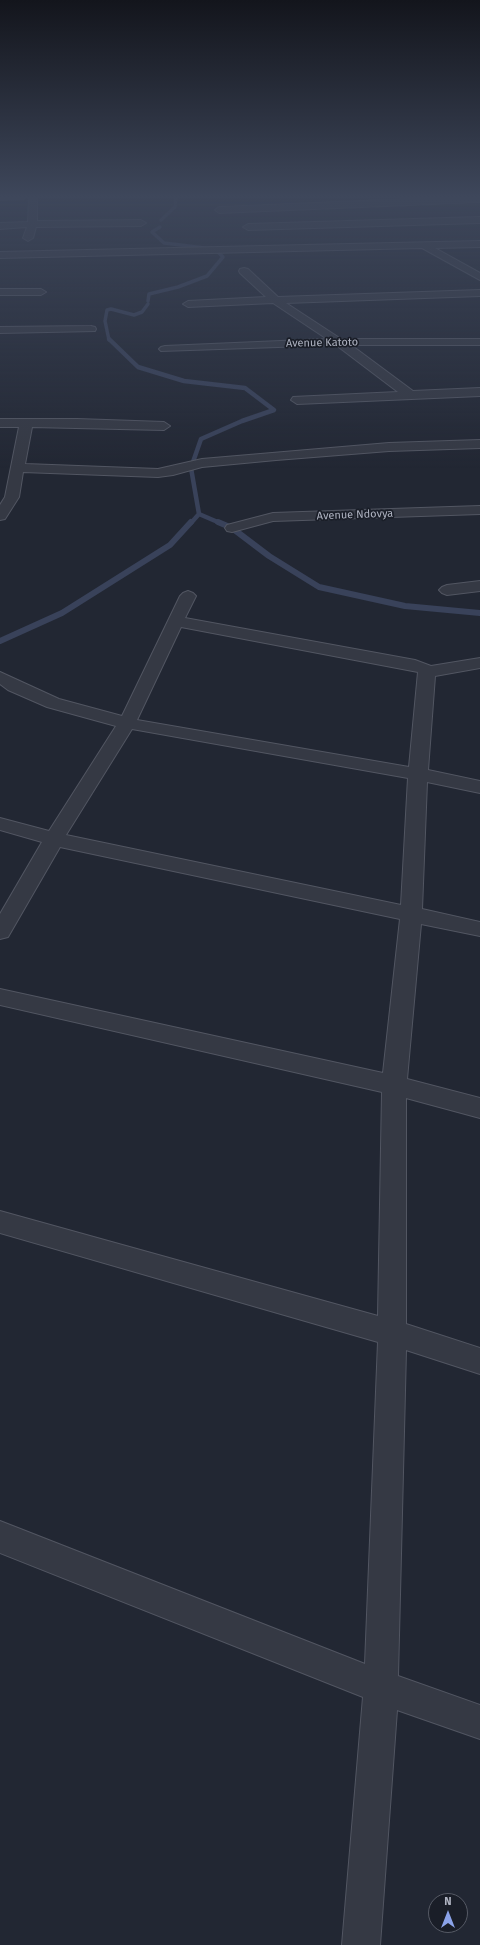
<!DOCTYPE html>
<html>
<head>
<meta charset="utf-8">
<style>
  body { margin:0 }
  #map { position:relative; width:480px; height:1945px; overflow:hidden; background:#222733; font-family:"Fira Sans",sans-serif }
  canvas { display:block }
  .north { position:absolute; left:428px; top:1893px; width:40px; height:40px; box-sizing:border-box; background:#1a1e28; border:1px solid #565a65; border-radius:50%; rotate:0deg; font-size:11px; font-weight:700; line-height:16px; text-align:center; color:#afb3c1 }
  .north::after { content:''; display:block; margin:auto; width:14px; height:18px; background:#8ba3e9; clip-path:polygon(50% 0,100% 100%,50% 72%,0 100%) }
</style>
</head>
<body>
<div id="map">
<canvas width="480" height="1945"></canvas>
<div class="north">N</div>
</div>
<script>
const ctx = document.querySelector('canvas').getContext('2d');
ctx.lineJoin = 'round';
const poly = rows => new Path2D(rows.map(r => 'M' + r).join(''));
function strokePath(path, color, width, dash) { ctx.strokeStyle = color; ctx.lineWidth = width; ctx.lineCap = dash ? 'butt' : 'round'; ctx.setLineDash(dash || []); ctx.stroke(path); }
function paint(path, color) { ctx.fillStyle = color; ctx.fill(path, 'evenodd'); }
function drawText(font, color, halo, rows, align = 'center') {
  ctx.font = font + ' "Fira Sans",sans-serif'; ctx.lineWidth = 3.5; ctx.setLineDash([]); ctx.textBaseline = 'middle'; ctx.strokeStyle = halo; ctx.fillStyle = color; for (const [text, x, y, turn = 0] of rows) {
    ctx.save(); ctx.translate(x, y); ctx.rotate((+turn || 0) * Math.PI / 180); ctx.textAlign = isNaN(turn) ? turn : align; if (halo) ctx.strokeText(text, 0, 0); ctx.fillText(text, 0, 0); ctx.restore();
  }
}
const streamFar2 = poly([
  [161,220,175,207,176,196],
  [160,227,152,232,164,243,213,249],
  [148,301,149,294,178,287,207,276,223,257,218,252],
  [109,340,105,321,107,310,111,309,134,315,142,312,148,304]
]);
const streamFar1 = poly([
  [109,339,138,367,184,381,245,388,274,410,242,421,201,439,193,462],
  [191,468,199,514],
  [199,514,220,523],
  [191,523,199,514]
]);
const stream = poly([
  [218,522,232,528,269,556,319,587,405,606,480,613],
  [0,641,62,613,170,545,191,522]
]);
const minor = poly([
  [0,196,27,196,23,199,0,200,0,196],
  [29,196,37,196,37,221,141,220,146,223,141,226,36,227,33,238,28,241,23,238,27,227,0,229,0,223,28,222,29,196],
  [480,196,480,202,219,213,215,210,219,207,480,196],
  [480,217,480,223,248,230,243,227,248,224,480,217],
  [480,241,480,247,435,248,480,273,480,280,422,248,0,258,0,252,480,241],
  [244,268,248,269,278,297,480,290,480,296,286,303,341,339,480,339,480,345,351,345,413,391,480,388,480,396,297,404,291,400,293,397,398,392,336,345,161,351,159,349,161,347,165,346,327,339,273,303,188,307,183,304,188,301,266,297,240,273,239,271,240,269,244,268],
  [0,289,41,289,46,292,41,295,0,295,0,289],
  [91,326,95,327,96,329,95,331,0,333,0,327,91,326],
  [0,419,77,419,164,422,170,426,164,430,32,427,25,464,158,469,202,459,389,443,480,440,480,448,389,451,276,460,202,467,173,475,158,477,23,472,19,497,5,519,0,520,0,505,5,497,19,427,0,427,0,419],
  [480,506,480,514,273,521,232,532,227,531,225,528,227,525,273,513,480,506],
  [480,581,480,591,447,595,442,593,439,590,442,587,447,585,480,581],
  [188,591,193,593,196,596,185,618,415,660,431,666,480,658,480,668,435,676,428,770,480,781,480,793,427,782,422,909,480,922,480,936,421,924,407,1079,480,1098,480,1118,406,1098,406,1324,480,1348,480,1374,406,1350,398,1676,480,1705,480,1739,397,1710,380,1945,342,1945,363,1697,0,1553,0,1521,365,1664,378,1342,0,1233,0,1211,378,1316,382,1092,0,1005,0,989,383,1073,400,919,60,847,8,937,0,939,0,914,42,842,0,830,0,818,49,831,116,726,47,707,8,690,0,684,0,672,59,699,122,716,180,596,183,593,188,591],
  [181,627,418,672,409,767,137,720,181,627],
  [132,729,408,778,401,905,66,835,132,729]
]);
const farStreetnames = [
  ["Avenue Katoto",322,343,-1],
  ["Avenue Ndovya",355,515,-2]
];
strokePath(streamFar2, '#39425a', 3.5);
strokePath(streamFar1, '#39425a', 4.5);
strokePath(stream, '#39425a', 6);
strokePath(minor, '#525662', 2);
paint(minor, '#353944');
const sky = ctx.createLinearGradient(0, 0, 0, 469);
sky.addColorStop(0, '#13151c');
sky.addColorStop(0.42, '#3e475b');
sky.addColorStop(1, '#3e475b00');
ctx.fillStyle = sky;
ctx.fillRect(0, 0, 480, 469);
drawText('11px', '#afb3c1', '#1a1e28', farStreetnames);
</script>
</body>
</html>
